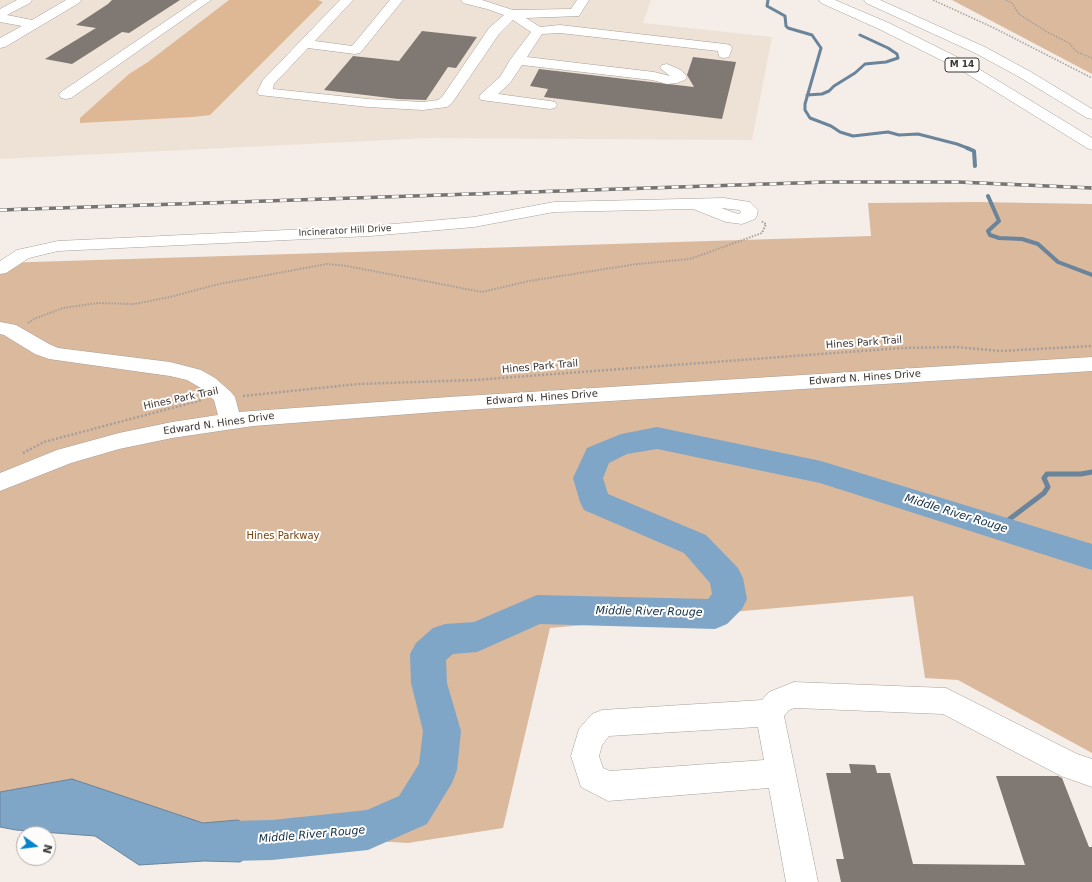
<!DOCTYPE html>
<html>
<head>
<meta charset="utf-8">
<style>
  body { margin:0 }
  #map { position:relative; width:1092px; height:882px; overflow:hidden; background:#f5eee8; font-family:"DejaVu Sans",sans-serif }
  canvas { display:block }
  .north { position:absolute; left:16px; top:826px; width:40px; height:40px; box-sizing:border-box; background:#fefdfb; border:1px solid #afadab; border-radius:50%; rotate:104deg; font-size:11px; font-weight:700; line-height:16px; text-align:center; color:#393634 }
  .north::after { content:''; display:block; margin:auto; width:14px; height:18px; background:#0383cb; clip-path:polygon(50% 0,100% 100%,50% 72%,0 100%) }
</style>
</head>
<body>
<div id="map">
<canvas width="1092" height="882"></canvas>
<div class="north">N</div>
</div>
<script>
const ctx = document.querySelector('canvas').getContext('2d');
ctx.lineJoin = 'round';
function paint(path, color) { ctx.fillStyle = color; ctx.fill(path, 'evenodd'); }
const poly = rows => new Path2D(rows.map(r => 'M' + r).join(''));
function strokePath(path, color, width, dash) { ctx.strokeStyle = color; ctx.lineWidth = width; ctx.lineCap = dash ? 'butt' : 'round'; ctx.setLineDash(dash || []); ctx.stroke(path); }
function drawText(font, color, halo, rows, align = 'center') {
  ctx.font = font + ' "DejaVu Sans",sans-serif'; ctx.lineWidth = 4; ctx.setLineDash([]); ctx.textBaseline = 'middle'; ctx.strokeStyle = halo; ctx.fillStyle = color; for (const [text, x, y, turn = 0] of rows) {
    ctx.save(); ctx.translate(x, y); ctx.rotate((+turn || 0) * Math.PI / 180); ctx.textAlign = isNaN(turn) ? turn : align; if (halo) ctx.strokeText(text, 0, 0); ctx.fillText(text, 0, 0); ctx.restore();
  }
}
const built = poly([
  [0,0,651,0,643,23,772,37,752,140,429,138,0,159]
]);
const green = poly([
  [952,0,1092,0,1092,74],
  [977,202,1092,204,1092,753,958,680,925,678,913,596,550,628,503,828,408,843,0,819,0,263,871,236,868,203]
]);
const forest = poly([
  [229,0,318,0,323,2,210,115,193,117,80,123,80,118,129,74,148,62]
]);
const water = poly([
  [72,779,203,823,238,820,272,840,240,862,204,861,139,865,95,836,16,830,0,827,0,792,72,779]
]);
const streamFar2 = poly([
  [768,0,767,6,785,16,786,26,788,28,812,35,821,48,805,104,805,110,810,118,831,126,840,132,853,136,888,132,899,135,918,134,957,144,970,149],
  [807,95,822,94,829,91,834,86,855,73,865,64,886,62,898,58,897,54,888,48,860,35]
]);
const streamFar1 = poly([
  [967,148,974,151,975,166],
  [988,196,999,221,988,231,990,235,999,238,1022,239,1038,244,1058,262,1092,275]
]);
const stream = poly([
  [999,527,1044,493,1048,487,1044,478,1047,474,1081,474,1092,472]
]);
const river = poly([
  [657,427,821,461,1092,544,1092,570,820,483,657,449,627,454,609,463,603,478,608,494,706,535,738,568,743,578,747,599,742,609,727,624,715,629,540,624,477,652,453,654,446,660,447,683,461,731,457,770,452,783,427,824,368,850,272,860,232,861,218,855,212,841,218,827,232,821,272,820,367,810,399,796,419,764,423,731,411,683,410,654,416,643,433,628,445,624,474,622,537,595,708,599,712,594,710,583,684,553,584,510,580,502,573,478,587,448,621,434,657,427]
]);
const building = poly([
  [112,0,180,0,129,33,122,32,72,64,45,59,96,28,76,25,108,4],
  [422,31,477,37,456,68,448,67,426,100,398,99,324,90,353,56,399,61],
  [693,57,736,62,722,119,544,97,548,89,530,86,539,69,694,87,687,75],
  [849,764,875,765,877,773,890,773,913,864,1025,865,996,776,1058,776,1062,778,1089,847,1092,847,1092,882,841,882,836,859,844,859,826,773,851,773]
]);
const pathFar2 = poly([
  [933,0,994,28,1092,78],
  [1006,0,1012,3,1019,14,1047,32,1069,43,1077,52,1092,58]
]);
const pathFar1 = poly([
  [28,323,34,319,63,308,98,303,134,304,170,297,219,284,327,264,347,266,482,292,529,281,637,264,690,259,762,233,766,224,761,221]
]);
const path = poly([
  [243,396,358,384,474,380,901,348,957,347,1000,351,1092,346],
  [23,453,44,442,202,400]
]);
const minor = poly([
  [17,0,32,0,30,3,7,15,32,20,66,0,81,0,79,3,5,47,0,48,0,38,22,26,0,22,0,9,17,0],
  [197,0,211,0,71,98,66,99,61,98,59,95,61,92,197,0],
  [340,0,353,0,315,41,352,46,390,0,403,0,360,53,355,54,308,48,274,84,273,89,368,99,423,102,438,100,442,97,489,28,504,15,487,9,463,3,461,0,482,0,513,10,571,9,577,0,589,0,579,16,526,18,540,27,560,25,725,44,730,45,732,48,729,57,724,58,719,57,718,51,560,33,542,34,527,57,654,72,670,76,660,68,662,65,667,64,681,70,687,77,685,80,677,83,667,84,652,80,522,65,510,83,498,94,550,101,555,102,557,105,555,108,550,109,481,100,479,97,481,94,500,77,510,60,531,32,513,20,499,34,452,103,447,107,423,110,368,107,259,95,257,92,263,80,340,0],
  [724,198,750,202,758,210,757,215,755,219,742,224,726,222,693,209,554,212,474,227,370,236,58,251,29,258,6,273,0,274,0,261,17,250,58,241,370,226,474,217,554,202,724,198],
  [721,208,739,210,741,212,739,214,735,213,721,208],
  [0,322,16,325,49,344,58,348,170,362,201,370,215,378,231,392,235,397,239,412,449,397,1092,357,1092,371,449,411,253,426,172,438,119,449,71,463,0,491,0,473,57,450,119,433,172,422,218,415,214,400,201,388,187,380,170,376,49,359,35,354,4,335,0,334,0,322],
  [794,682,946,688,1077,754,1092,759,1092,787,1061,776,943,714,795,708,789,710,784,716,818,882,786,882,769,788,608,801,581,787,571,756,579,729,592,714,602,710,762,700,769,692,794,682],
  [758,727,764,760,610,771,603,768,599,756,602,745,609,736,758,727]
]);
const highway = poly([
  [819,0,835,0,889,23,969,63,1092,138,1092,150,1087,148,959,69,879,29,821,3,819,0],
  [864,0,880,0,985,47,1031,72,1092,109,1092,119,1087,118,1021,78,975,53,866,3,864,0]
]);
const rail = poly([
  [0,210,826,182,958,182,1092,188]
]);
const shields = [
  [962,65,34]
];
const shieldNames = [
  ["M 14",962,65]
];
const farStreetnames = [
  ["Incinerator Hill Drive",345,231,-3]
];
const streetNames = [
  ["Hines Park Trail",864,343,-4],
  ["Hines Park Trail",540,367,-5],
  ["Edward N. Hines Drive",865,378,-4],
  ["Edward N. Hines Drive",542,398,-4],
  ["Hines Park Trail",181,399,-12],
  ["Edward N. Hines Drive",219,424,-8]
];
const parkNames = [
  ["Hines Parkway",283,536]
];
const waterNames = [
  ["Middle River Rouge",956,514,17],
  ["Middle River Rouge",649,612,1],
  ["Middle River Rouge",312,835,-5]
];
paint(built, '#eee2d6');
paint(green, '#dbb99d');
paint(forest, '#deb795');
paint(water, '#7fa6c7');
strokePath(water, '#6a849b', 1);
strokePath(streamFar2, '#6a849b', 3);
strokePath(streamFar1, '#6a849b', 4);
strokePath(stream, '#6a849b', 5);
paint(river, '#7fa6c7');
paint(building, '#7f7873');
strokePath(minor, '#a7a09a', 1);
strokePath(highway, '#a7a09a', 1);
strokePath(pathFar2, '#a59f9b', 1.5, [1.5, 1.5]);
strokePath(pathFar1, '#a59f9b', 2, [1.5, 1.5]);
strokePath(path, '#a59f9b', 2.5, [2, 2]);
paint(minor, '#fff');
paint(highway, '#fff');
strokePath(rail, '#777370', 3.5);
strokePath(rail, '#fefdfb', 2.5, [7]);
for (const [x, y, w] of shields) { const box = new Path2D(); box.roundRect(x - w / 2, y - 7, w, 14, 3); ctx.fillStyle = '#fefdfb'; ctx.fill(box); strokePath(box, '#393634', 1); }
drawText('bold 9px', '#393634', null, shieldNames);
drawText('9px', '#393634', '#fefdfb', farStreetnames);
drawText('10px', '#393634', '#fefdfb', streetNames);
drawText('10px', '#75430b', '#fefdfb', parkNames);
drawText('italic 11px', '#0e2e45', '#fefdfb', waterNames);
</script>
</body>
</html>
